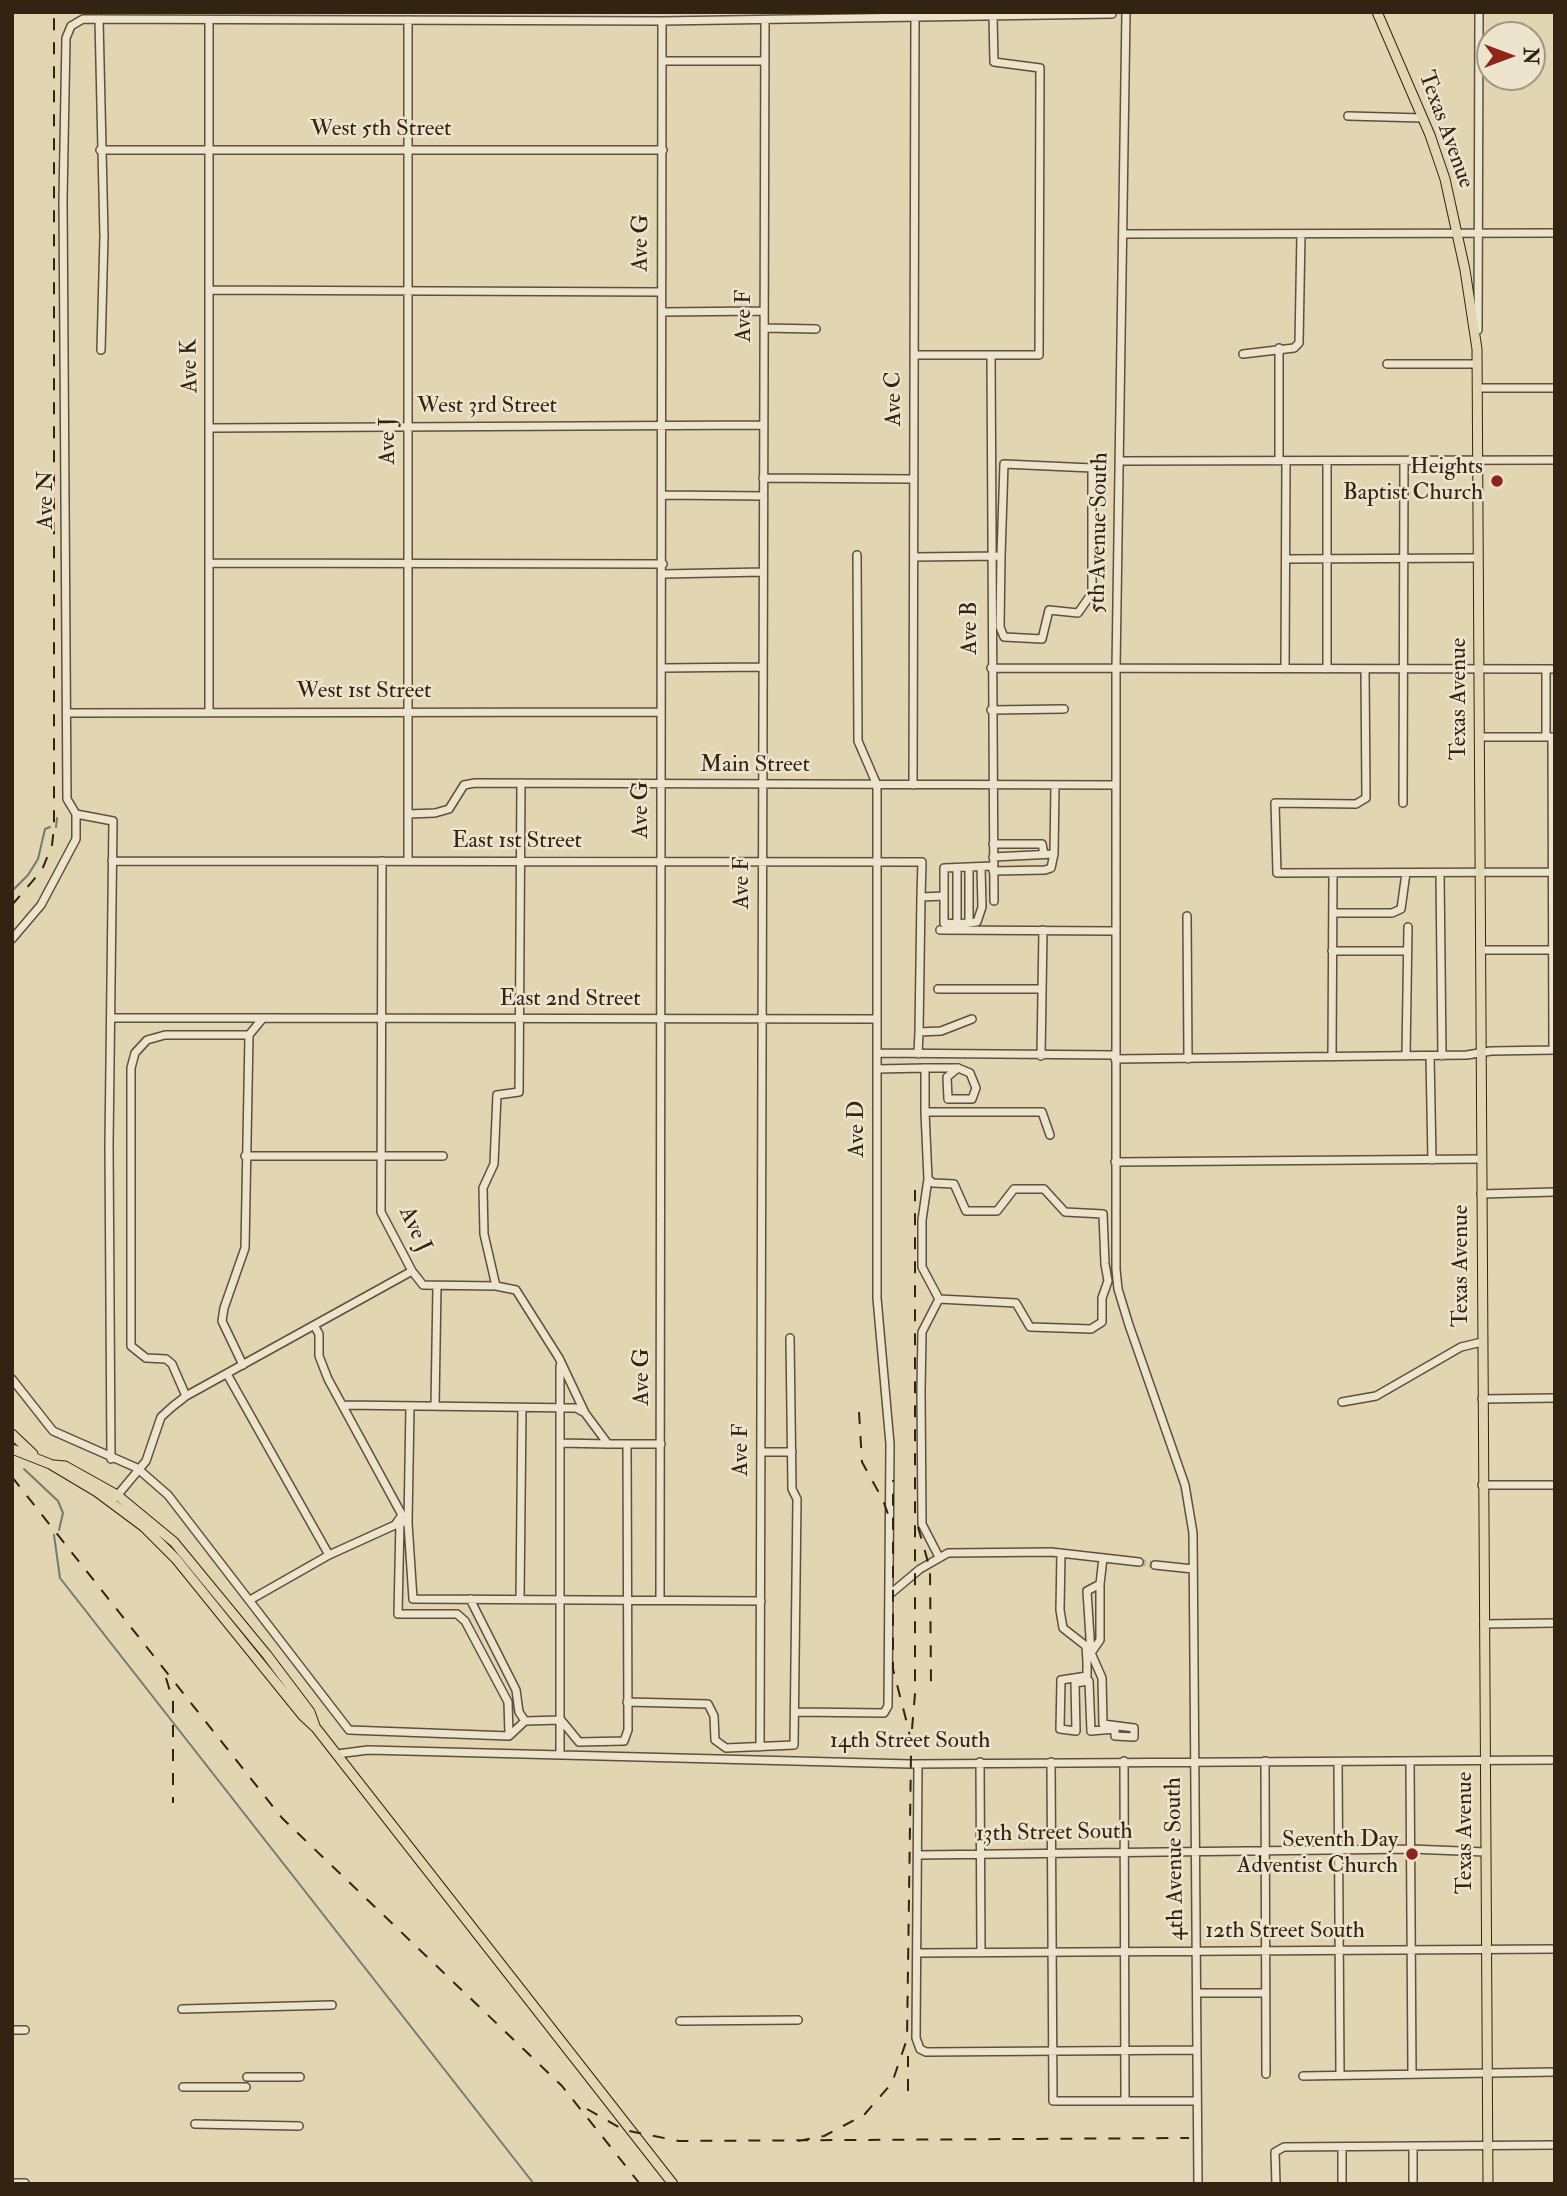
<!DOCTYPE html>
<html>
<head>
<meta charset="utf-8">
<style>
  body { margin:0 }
  #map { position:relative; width:1567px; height:2196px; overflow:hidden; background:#e2d5b2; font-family:"IM FELL Double Pica",serif }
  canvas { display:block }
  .frame { position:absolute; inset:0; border:14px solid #322313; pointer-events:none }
  .north { position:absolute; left:1476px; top:21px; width:70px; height:70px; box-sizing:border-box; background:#ece4cd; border:2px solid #a29783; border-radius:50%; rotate:90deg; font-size:19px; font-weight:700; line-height:28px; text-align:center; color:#322313 }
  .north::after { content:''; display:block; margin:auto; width:24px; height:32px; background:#8f2418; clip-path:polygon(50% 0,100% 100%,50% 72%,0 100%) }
</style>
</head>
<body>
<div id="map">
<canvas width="1567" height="2196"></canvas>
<div class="frame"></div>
<div class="north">N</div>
</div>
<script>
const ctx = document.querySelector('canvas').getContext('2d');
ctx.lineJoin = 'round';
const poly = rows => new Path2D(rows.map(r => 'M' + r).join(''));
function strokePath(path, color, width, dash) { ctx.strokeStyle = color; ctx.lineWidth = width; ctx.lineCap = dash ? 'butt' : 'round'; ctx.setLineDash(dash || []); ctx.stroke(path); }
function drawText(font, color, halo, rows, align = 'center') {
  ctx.font = font + ' "IM FELL Double Pica",serif'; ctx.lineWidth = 5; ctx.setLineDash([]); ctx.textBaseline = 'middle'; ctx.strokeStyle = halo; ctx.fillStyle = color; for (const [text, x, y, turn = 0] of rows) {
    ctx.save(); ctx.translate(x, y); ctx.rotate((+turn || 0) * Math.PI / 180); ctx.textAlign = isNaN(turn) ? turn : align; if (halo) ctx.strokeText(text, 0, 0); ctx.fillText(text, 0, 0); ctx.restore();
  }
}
const stream = poly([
  [56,827,57,818],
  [12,891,28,875,38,859,45,829,50,827],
  [24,1469,58,1501,63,1513,59,1530],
  [54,1535,60,1578,534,2184]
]);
const minorTunnel = poly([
  [1139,1562,1155,1565]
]);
const minor = poly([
  [1126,12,1116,668,1116,1269,1118,1289,1129,1325,1185,1485,1193,1533,1198,2184],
  [99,19,104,236,101,350],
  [662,61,765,61],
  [1348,116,1423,118],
  [100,150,663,150],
  [1124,234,1555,233],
  [209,290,661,292],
  [662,312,764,311],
  [764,328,816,329],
  [1478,330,1479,12],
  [1279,348,1279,461],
  [1243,354,1294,348,1299,343,1301,234],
  [914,355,1039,355,1040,68,994,62,993,17],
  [991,355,994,901],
  [1387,364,1477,364],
  [1479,388,1555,388],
  [211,428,763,425],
  [1120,461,1555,460],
  [763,478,914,479],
  [663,495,763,496],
  [914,557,1001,556,1004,464,1092,468,1092,593,1078,613,1049,610,1042,639,1004,637,1000,627,1001,556],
  [1286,559,1478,558],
  [210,563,663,564],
  [663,574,763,572],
  [663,668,763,667],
  [991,668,1555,669],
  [1285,669,1286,461],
  [1327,669,1327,461],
  [1365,669,1366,798,1356,804,1275,803,1277,873,1555,872],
  [1546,669,1546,737],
  [991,710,1064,709],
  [209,712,209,20],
  [68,713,661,712],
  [1479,737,1554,737],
  [1552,737,1553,1050],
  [913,785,915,12],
  [1403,803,1404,461],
  [76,814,113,821,109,1145,111,1459],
  [408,814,435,813,449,809,464,785,475,783,1116,785],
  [993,844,1042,844,1044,854],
  [993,857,1054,854,1055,785],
  [112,861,922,862,921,897,944,896],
  [382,861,381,1212,412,1271,423,1285,496,1286,516,1290,559,1358,585,1413,608,1444,661,1444],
  [408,861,408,20],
  [969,867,969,923],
  [957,868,957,924,944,923,944,868,993,866],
  [993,871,1045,870,1051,868,1054,854],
  [1440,873,1442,1056],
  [921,897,919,1032,941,1031,972,1019],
  [1333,913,1392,913,1401,909,1406,873],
  [1187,916,1188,1059],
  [957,924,977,922,982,907,981,867],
  [940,930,1115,931],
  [12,939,41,905,76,839,76,814,67,799,63,200,66,38,71,26,83,19,662,21,1112,14],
  [1480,950,1555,950],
  [1332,951,1407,951],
  [938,989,1042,989],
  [111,1018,263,1018],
  [877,1053,1115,1055],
  [918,1054,919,1032],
  [1041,1056,1043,930],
  [1406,1056,1408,927],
  [1430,1056,1432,1160],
  [1332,1057,1333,874],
  [1115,1059,1467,1055,1491,1051,1555,1050],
  [925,1068,958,1068,970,1073,976,1088,972,1099,948,1099,947,1077,958,1068],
  [877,1069,925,1068,925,1112,1042,1112,1050,1135],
  [925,1112,928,1179,933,1183,954,1184,966,1211,997,1211,1014,1189,1044,1189,1065,1212,1103,1214,1105,1264,1108,1281,1102,1298,1102,1322,1091,1329,1030,1327,1016,1303,939,1299,922,1267,922,1220,928,1179],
  [245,1156,443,1156],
  [1115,1162,1481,1159],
  [1481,1194,1555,1192],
  [496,1286,484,1234,483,1188,494,1164,497,1095,519,1092,521,783],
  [243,1365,222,1321,224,1308,245,1248,249,1035],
  [560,1366,560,1754],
  [227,1374,329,1555],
  [12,1379,53,1431,137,1468,168,1495,349,1730,509,1736,525,1721,561,1720,579,1742,624,1741,628,1730,627,1445],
  [186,1396,172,1364,166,1359,146,1358,131,1346,131,1068,135,1053,147,1040,165,1035,249,1035,263,1018,877,1019],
  [1482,1399,1555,1398],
  [1342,1402,1376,1396,1461,1347,1482,1342],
  [343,1405,576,1408,585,1413],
  [435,1406,437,1286],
  [410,1407,408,1523,400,1521,398,1614,457,1614,465,1621,508,1702,509,1734],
  [561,1443,608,1444],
  [761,1452,792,1452],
  [1482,1485,1555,1485],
  [116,1497,146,1461,161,1417,172,1407,186,1396,412,1271],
  [408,1523,413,1599,761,1601],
  [1061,1553,1060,1610,1063,1628,1086,1646,1087,1662,1087,1676,1061,1680,1060,1729,1076,1731,1075,1683,1089,1681,1091,1731,1115,1729,1115,1736,1134,1737,1134,1728,1103,1724,1102,1678,1091,1653,1087,1591,1100,1584,1103,1558],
  [939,1557,922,1524,921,1391,922,1332,939,1299],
  [1155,1565,1193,1569],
  [889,1595,920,1569,948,1553,1051,1552,1139,1562],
  [470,1599,516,1690,519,1712,525,1721],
  [520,1599,522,1408],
  [660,1599,662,21],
  [250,1600,329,1555,395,1525,402,1515,328,1379,319,1356,319,1334,315,1327],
  [1484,1624,1555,1623],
  [1091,1653,1100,1640,1100,1584],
  [627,1702,708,1704,714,1716,715,1740,726,1748,794,1745,797,1499,792,1489,790,1338],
  [795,1712,884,1713,888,1706,890,1444,877,1298,877,785,858,741,857,555],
  [760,1747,765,20],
  [337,1754,368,1750,911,1764,1555,1760],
  [1124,1761,1125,2099],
  [1265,1761,1266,2074],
  [980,1762,981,1953],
  [1051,1762,1053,2101,1197,2101],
  [1338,1762,1340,2073],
  [1410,1762,1412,2073],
  [918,1764,916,2038,920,2049,926,2052,1197,2050],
  [918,1855,1411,1849,1485,1852],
  [917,1953,1555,1949],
  [1197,1993,1265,1993],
  [182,2009,332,2005],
  [680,2021,798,2020],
  [12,2030,25,2030],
  [1303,2076,1555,2072],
  [247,2077,300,2077],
  [183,2087,246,2087],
  [195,2124,299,2126],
  [1413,2146,1413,2184],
  [1342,2147,1342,2184],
  [12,2183,25,2183],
  [1276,2184,1275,2152,1284,2147,1555,2145]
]);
const major = poly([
  [1377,12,1430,135,1445,179,1465,270,1477,349,1488,2184],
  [12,1434,33,1454],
  [12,1449,50,1464,97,1492,144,1527,176,1559,303,1716,316,1728,673,2184],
  [54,1465,65,1466,117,1495,174,1542,267,1655,310,1712,315,1726]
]);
const rail = poly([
  [12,905,42,870,52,845,54,828,54,12],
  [859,1412,862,1462,883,1500,889,1517],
  [12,1477,282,1818,562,2086,640,2184],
  [918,1527,930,1569,931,1682],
  [166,1678,173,1701,173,1803],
  [912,1729,915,1694,915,1190],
  [908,2091,908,2056],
  [587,2109,624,2130,679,2141,1189,2138],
  [798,2141,824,2136,864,2115,892,2083,907,2039,911,1754,909,1731,893,1669,893,1480]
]);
const markers = [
  [1497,481,7,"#8f2418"],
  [1412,1854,7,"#8f2418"]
];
const streetNames = [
  ["West 5th Street",381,130],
  ["Texas Avenue",1445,130,70],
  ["Ave G",642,243,-89],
  ["Ave F",745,316,-90],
  ["Ave K",191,366,-91],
  ["Ave C",895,399,-90],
  ["West 3rd Street",487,407],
  ["Ave J",389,441,-90],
  ["Ave N",47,500,-90],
  ["5th Avenue South",1100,533,-89],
  ["Ave B",971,628,-90],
  ["West 1st Street",364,692],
  ["Texas Avenue",1460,699,-90],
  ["Main Street",755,766],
  ["Ave G",642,810,-90],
  ["East 1st Street",517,842],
  ["Ave F",743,883,-90],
  ["East 2nd Street",570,1000],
  ["Ave D",858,1129,-90],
  ["Ave J",414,1230,65],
  ["Texas Avenue",1462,1266,-90],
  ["Ave G",643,1377,-90],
  ["Ave F",742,1450,-90],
  ["14th Street South",910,1742],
  ["Texas Avenue",1466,1833,-90],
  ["13th Street South",1054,1834,-1],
  ["4th Avenue South",1176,1859,-91],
  ["12th Street South",1285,1932]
];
const poiNames = [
  ["Heights",1483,468],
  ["Baptist Church",1483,494],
  ["Seventh Day",1398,1841],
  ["Adventist Church",1398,1867]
];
strokePath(stream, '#6f7b75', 2);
strokePath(minorTunnel, '#bfb192', 7, [7, 3.5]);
strokePath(minor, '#5e503b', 10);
strokePath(major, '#322313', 11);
strokePath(minor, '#ece4cd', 7);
strokePath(major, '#e2d5b2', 9);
strokePath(rail, '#322313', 2, [12, 12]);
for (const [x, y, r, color] of markers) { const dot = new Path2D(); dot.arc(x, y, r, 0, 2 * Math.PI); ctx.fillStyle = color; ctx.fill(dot); strokePath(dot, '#ece4cd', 2.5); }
drawText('23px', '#322313', '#ece4cd', streetNames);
drawText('23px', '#322313', '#ece4cd', poiNames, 'right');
</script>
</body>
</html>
